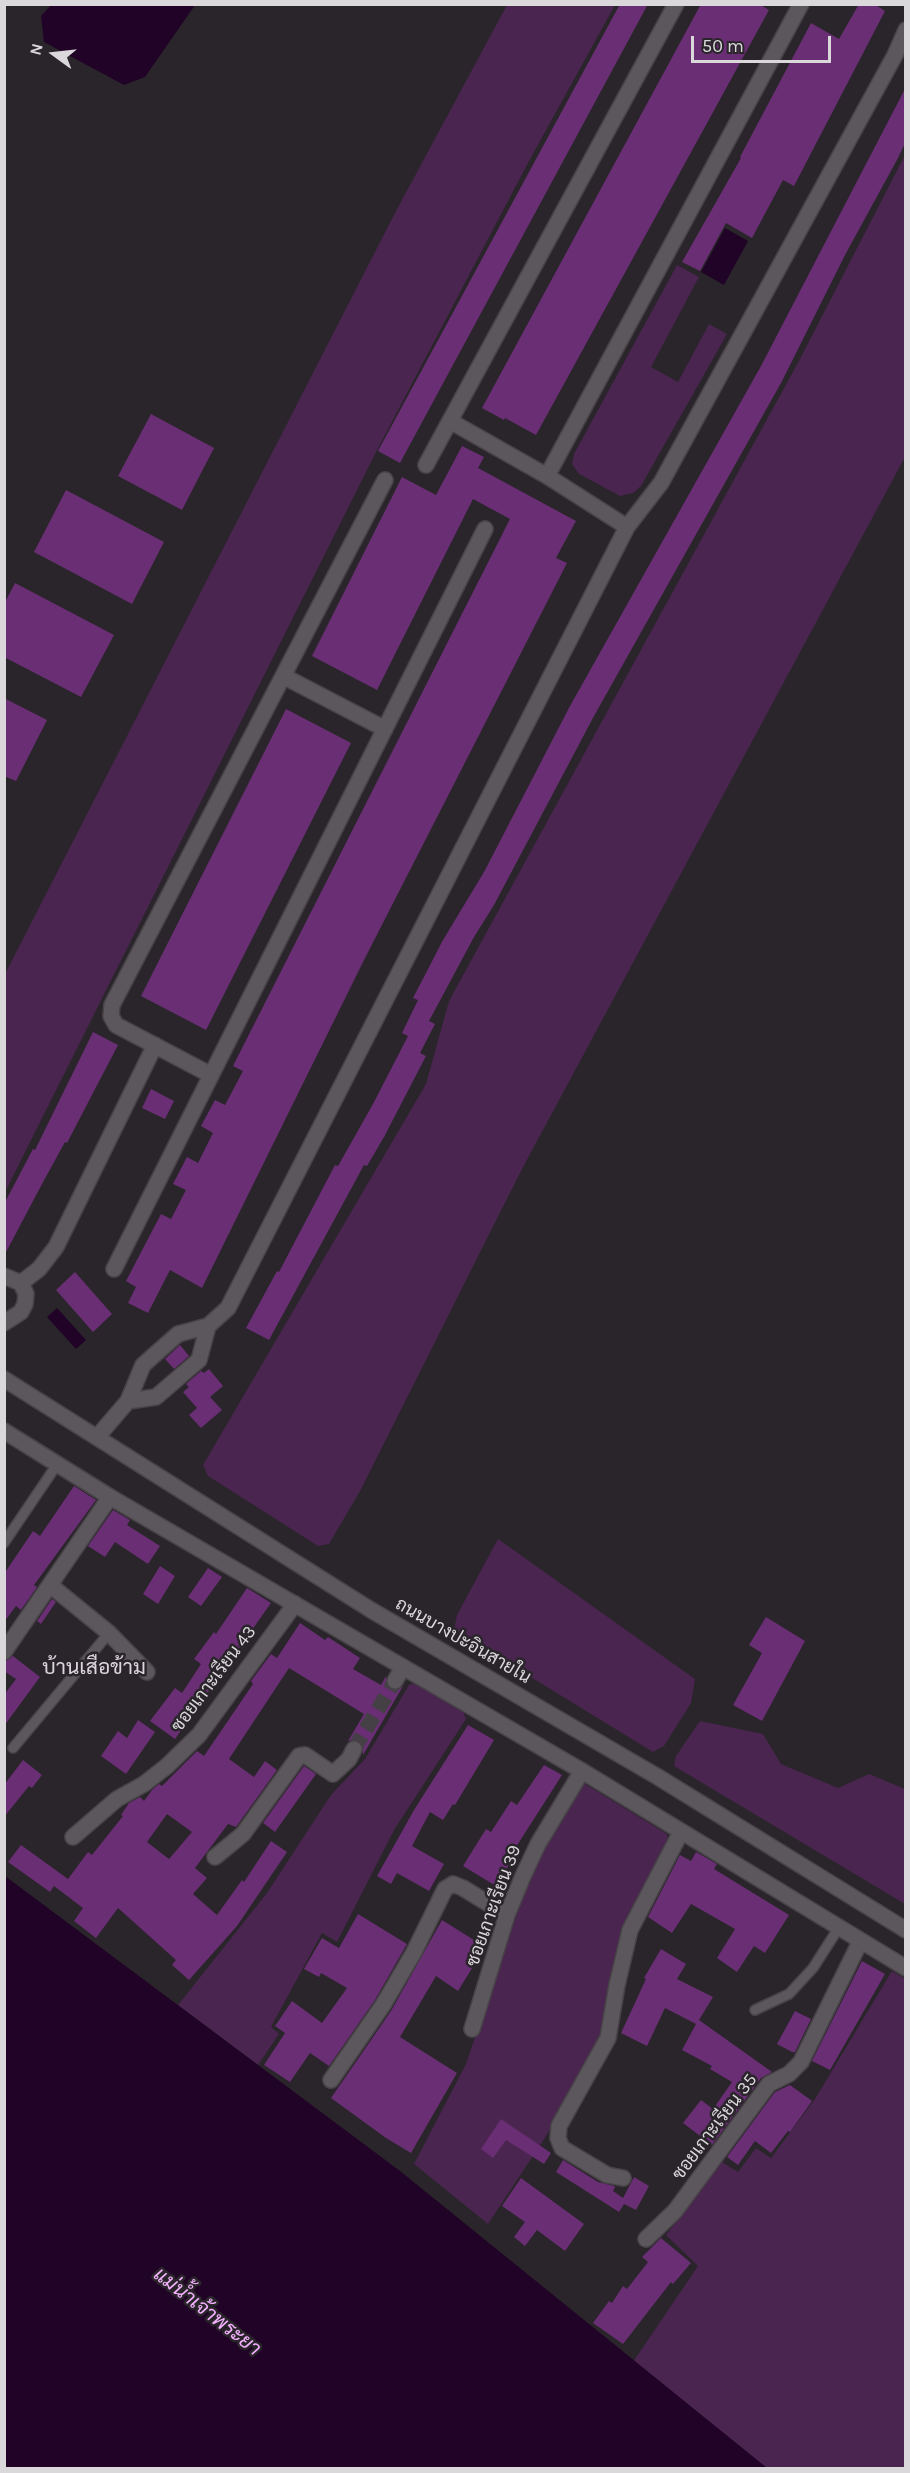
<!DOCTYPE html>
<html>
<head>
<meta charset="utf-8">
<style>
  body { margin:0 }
  #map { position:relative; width:910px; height:2473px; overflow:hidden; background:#2a252b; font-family:Karla,sans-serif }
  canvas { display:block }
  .frame { position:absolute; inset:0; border:6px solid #dbd8dc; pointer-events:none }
  .north { position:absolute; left:24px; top:24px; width:60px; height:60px; -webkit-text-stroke:4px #2a252b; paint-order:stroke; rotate:285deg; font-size:16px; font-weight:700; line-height:24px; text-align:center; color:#dbd8dc }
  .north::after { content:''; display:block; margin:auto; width:21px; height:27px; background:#dbd8dc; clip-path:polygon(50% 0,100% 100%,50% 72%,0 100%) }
  .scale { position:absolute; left:691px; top:36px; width:140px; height:27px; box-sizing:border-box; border:3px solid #dbd8dc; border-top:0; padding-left:8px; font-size:18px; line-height:21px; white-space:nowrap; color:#dbd8dc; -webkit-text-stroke:4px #2a252b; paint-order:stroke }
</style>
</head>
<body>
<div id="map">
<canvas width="910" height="2473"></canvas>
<div class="frame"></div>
<div class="north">N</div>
<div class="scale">50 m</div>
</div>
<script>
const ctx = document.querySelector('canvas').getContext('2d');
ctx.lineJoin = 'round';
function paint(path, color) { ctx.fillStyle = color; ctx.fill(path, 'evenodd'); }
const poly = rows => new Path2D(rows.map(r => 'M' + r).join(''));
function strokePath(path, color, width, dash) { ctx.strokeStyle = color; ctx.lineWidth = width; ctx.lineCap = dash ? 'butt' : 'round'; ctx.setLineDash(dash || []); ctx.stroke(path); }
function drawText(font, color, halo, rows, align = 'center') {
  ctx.font = font + ' Karla,Sarabun,sans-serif'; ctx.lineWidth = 5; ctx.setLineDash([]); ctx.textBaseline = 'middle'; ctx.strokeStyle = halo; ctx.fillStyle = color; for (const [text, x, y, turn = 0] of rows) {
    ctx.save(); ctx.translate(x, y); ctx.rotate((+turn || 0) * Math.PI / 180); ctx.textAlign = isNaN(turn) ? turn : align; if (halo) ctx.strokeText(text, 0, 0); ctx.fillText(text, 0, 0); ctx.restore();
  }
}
const green = poly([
  [507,5,615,5,529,161,374,456,5,1192,5,974,396,211],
  [905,155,905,457,522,1169,360,1491,329,1544,318,1546,208,1476,203,1465,426,1084,449,1001,800,359],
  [677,265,699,277,651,367,678,382,709,324,727,334,641,486,633,493,620,496,579,474,572,464,574,454],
  [498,1539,695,1679,691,1703,664,1746,653,1752,454,1630,457,1615],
  [415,1683,463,1712,466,1719,394,1830,337,1942,322,1933,271,2027,279,2034,258,2065,178,2005,267,1893,331,1795,365,1759,409,1685],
  [700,1721,763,1734,781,1764,838,1788,869,1774,905,1789,905,1904,674,1766,676,1756],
  [577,1784,585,1784,667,1834,668,1841,627,1922,603,2032,552,2127,488,2224,414,2164,466,2064,537,1855],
  [892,1971,905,1979,905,2468,767,2468,633,2362,698,2266,666,2235,722,2162,738,2172,756,2148,771,2158,815,2099]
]);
const water = poly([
  [51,5,51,4,195,5,145,77,124,85,44,42,41,16],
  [725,228,748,241,724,285,701,272],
  [57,1308,86,1340,76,1349,47,1317],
  [5,1876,400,2171,767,2468,5,2468]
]);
const building = poly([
  [620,4,648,4,400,463,378,451],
  [701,4,759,4,769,10,536,435,505,418,504,420,482,408],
  [859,4,874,4,885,11,794,186,783,180,752,238,726,223,700,271,682,262,741,158,740,157,811,23,839,39],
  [906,87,906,141,898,158,845,255,781,383,594,716,494,905,474,937,429,1021,435,1024,420,1053,426,1056,384,1137,367,1166,364,1165,269,1340,246,1328,277,1271,279,1272,335,1165,338,1166,373,1104,408,1036,402,1033,418,1000,413,998,443,940,484,872,570,706,761,366],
  [151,414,214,448,182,510,118,476],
  [462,446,484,457,478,468,576,521,556,558,567,563,364,960,202,1288,170,1270,148,1313,128,1303,136,1287,126,1281,161,1214,171,1219,186,1190,173,1184,187,1157,198,1163,213,1133,201,1126,215,1100,225,1105,243,1071,233,1066,510,519,473,499,377,690,312,656,402,477,436,495],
  [66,490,164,542,132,604,34,552],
  [15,583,114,635,81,697,4,657,4,604],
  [4,698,47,720,16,781,4,776],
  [286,709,351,743,206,1030,141,996],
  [93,1032,118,1045,67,1143,65,1142,42,1184,4,1256,4,1204,33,1149,35,1150],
  [151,1089,174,1101,165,1119,142,1108],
  [75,1272,112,1314,93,1332,56,1290],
  [180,1345,189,1356,174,1369,165,1359],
  [209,1369,223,1386,210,1397,222,1410,201,1428,189,1415,197,1408,183,1392,189,1387,186,1384,201,1371,204,1373],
  [74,1486,96,1500,34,1585,37,1587,21,1610,16,1606,4,1622,4,1574,33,1531,40,1536],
  [113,1510,130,1520,127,1525,160,1546,148,1564,115,1542,105,1557,88,1546],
  [160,1566,175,1576,158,1604,143,1594],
  [208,1568,222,1577,201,1606,188,1597],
  [247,1588,271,1603,175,1739,150,1721,175,1688,182,1693,201,1664,194,1659,214,1632,216,1634],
  [52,1599,56,1602,41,1624,37,1621],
  [766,1617,805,1641,762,1721,733,1705,762,1653,749,1645],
  [300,1623,325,1640,328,1637,360,1658,353,1669,381,1685,386,1676,386,1685,391,1690,396,1691,403,1686,363,1755,362,1743,354,1739,348,1741,364,1714,289,1668,229,1759,254,1777,265,1761,277,1770,236,1827,228,1824,195,1868,207,1878,193,1894,217,1915,242,1880,244,1882,271,1841,287,1852,237,1926,189,1980,172,1965,176,1960,118,1908,96,1938,74,1921,83,1908,54,1886,50,1892,8,1862,21,1845,68,1879,88,1852,92,1855,123,1816,121,1815,129,1803,140,1797,144,1801,152,1790,159,1784,162,1786,197,1751,204,1756,253,1684,251,1681,271,1654,277,1658],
  [167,1814,192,1832,169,1859,147,1842],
  [13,1656,40,1677,4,1726,4,1695,16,1679,4,1671,4,1662],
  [138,1720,155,1732,126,1774,101,1756,118,1731,127,1738],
  [468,1725,494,1740,455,1805,453,1804,443,1820,430,1812,412,1846,444,1864,429,1891,397,1873,391,1884,377,1876,414,1810],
  [23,1760,42,1775,32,1788,29,1786,4,1817,4,1785],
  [544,1765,562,1775,516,1847,519,1849,496,1886,463,1866,486,1829,491,1832,511,1801,517,1805],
  [304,1766,316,1774,275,1832,263,1823],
  [696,1852,717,1864,714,1869,789,1915,765,1953,754,1946,737,1972,717,1958,735,1929,691,1904,672,1933,648,1917,680,1855,691,1861],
  [358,1914,407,1944,375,2000,329,2066,310,2053,290,2082,264,2065,285,2033,275,2026,292,2001,322,2023,347,1988,321,1973,319,1977,304,1969,322,1938,339,1948],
  [442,1920,485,1947,458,1991,436,1976,400,2037,457,2073,411,2153,386,2138,331,2098,391,2011],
  [661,1949,686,1964,677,1979,713,1997,699,2020,772,2072,761,2078,712,2145,683,2123,701,2100,713,2109,732,2082,710,2069,712,2066,682,2050,696,2024,665,2008,647,2046,621,2033,646,1979,644,1978],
  [862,1961,885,1974,830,2070,812,2061],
  [795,2011,811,2019,795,2052,792,2052,777,2044],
  [790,2085,812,2101,790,2132,788,2131,771,2153,755,2141,738,2165,727,2157,775,2092],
  [501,2119,551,2153,544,2164,506,2140,493,2158,481,2149],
  [563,2160,598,2182,614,2186,615,2187,613,2191,623,2198,634,2177,649,2186,636,2210,624,2204,619,2212,556,2172],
  [521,2178,584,2224,565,2251,537,2230,525,2246,514,2237,525,2222,502,2206],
  [661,2238,691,2263,673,2284,671,2282,623,2344,593,2323,609,2301,612,2303,623,2286,627,2289,648,2262,642,2257]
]);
const minorTunnel = poly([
  [354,1749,395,1681]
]);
const service = poly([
  [4,1543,58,1463],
  [13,1748,109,1633],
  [755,2010,789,1994,813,1968,838,1929]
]);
const minor = poly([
  [450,421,547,476,627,527,661,483,895,55,906,30],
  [426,465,676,4],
  [547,476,801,4],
  [283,676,385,729],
  [211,1075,116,1025,111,1016,112,1005,385,480],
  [114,1269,485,529],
  [4,1276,21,1283,26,1294,25,1304,21,1312,4,1323],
  [21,1283,39,1269,56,1247,155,1045],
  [128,1401,156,1397,199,1360,208,1326],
  [98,1436,128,1401,143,1365,178,1334,208,1326,228,1308,627,527],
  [50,1585,109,1633,147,1672],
  [4,1652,110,1497],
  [395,1681,403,1667],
  [73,1837,117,1799,144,1784,167,1766,199,1735,295,1604],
  [215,1857,243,1834,299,1756,305,1755,333,1774,349,1759,354,1749],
  [472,2029,507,1915,523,1876,538,1844,582,1771],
  [331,2080,383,2005,414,1952,445,1889,453,1884,463,1888,507,1915],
  [623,2178,607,2175,562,2148,558,2138,559,2126,608,2038,617,1985,630,1930,681,1832],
  [646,2239,675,2211,769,2084,789,2074,801,2062,860,1942]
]);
const secondary = poly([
  [4,1379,371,1610,658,1777,906,1930],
  [4,1431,110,1497,582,1771,906,1968]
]);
const streetNames = [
  ["ถนนบางปะอินสายใน",463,1641,30],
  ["ซอยเกาะเรียน 43",214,1679,-53],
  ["ซอยเกาะเรียน 39",494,1906,-70],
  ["ซอยเกาะเรียน 35",715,2127,-53]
];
const waterNames = [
  ["แม่น้ำเจ้าพระยา",207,2312,38]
];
const quarterNames = [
  ["บ้านเสือข้าม",94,1668]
];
paint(green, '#49254f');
paint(water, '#200326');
paint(building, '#692e73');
strokePath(minorTunnel, '#454046', 15, [15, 8]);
strokePath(service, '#474347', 12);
strokePath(minor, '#474347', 18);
strokePath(secondary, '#474347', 18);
strokePath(service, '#5c565d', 9);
strokePath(minor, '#5c565d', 15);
strokePath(secondary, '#5c565d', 15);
drawText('18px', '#dbd8dc', '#2a252b', streetNames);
drawText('italic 20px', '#f3b1fe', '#2a252b', waterNames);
drawText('21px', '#dcd5dd', '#2a252b', quarterNames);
</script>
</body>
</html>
